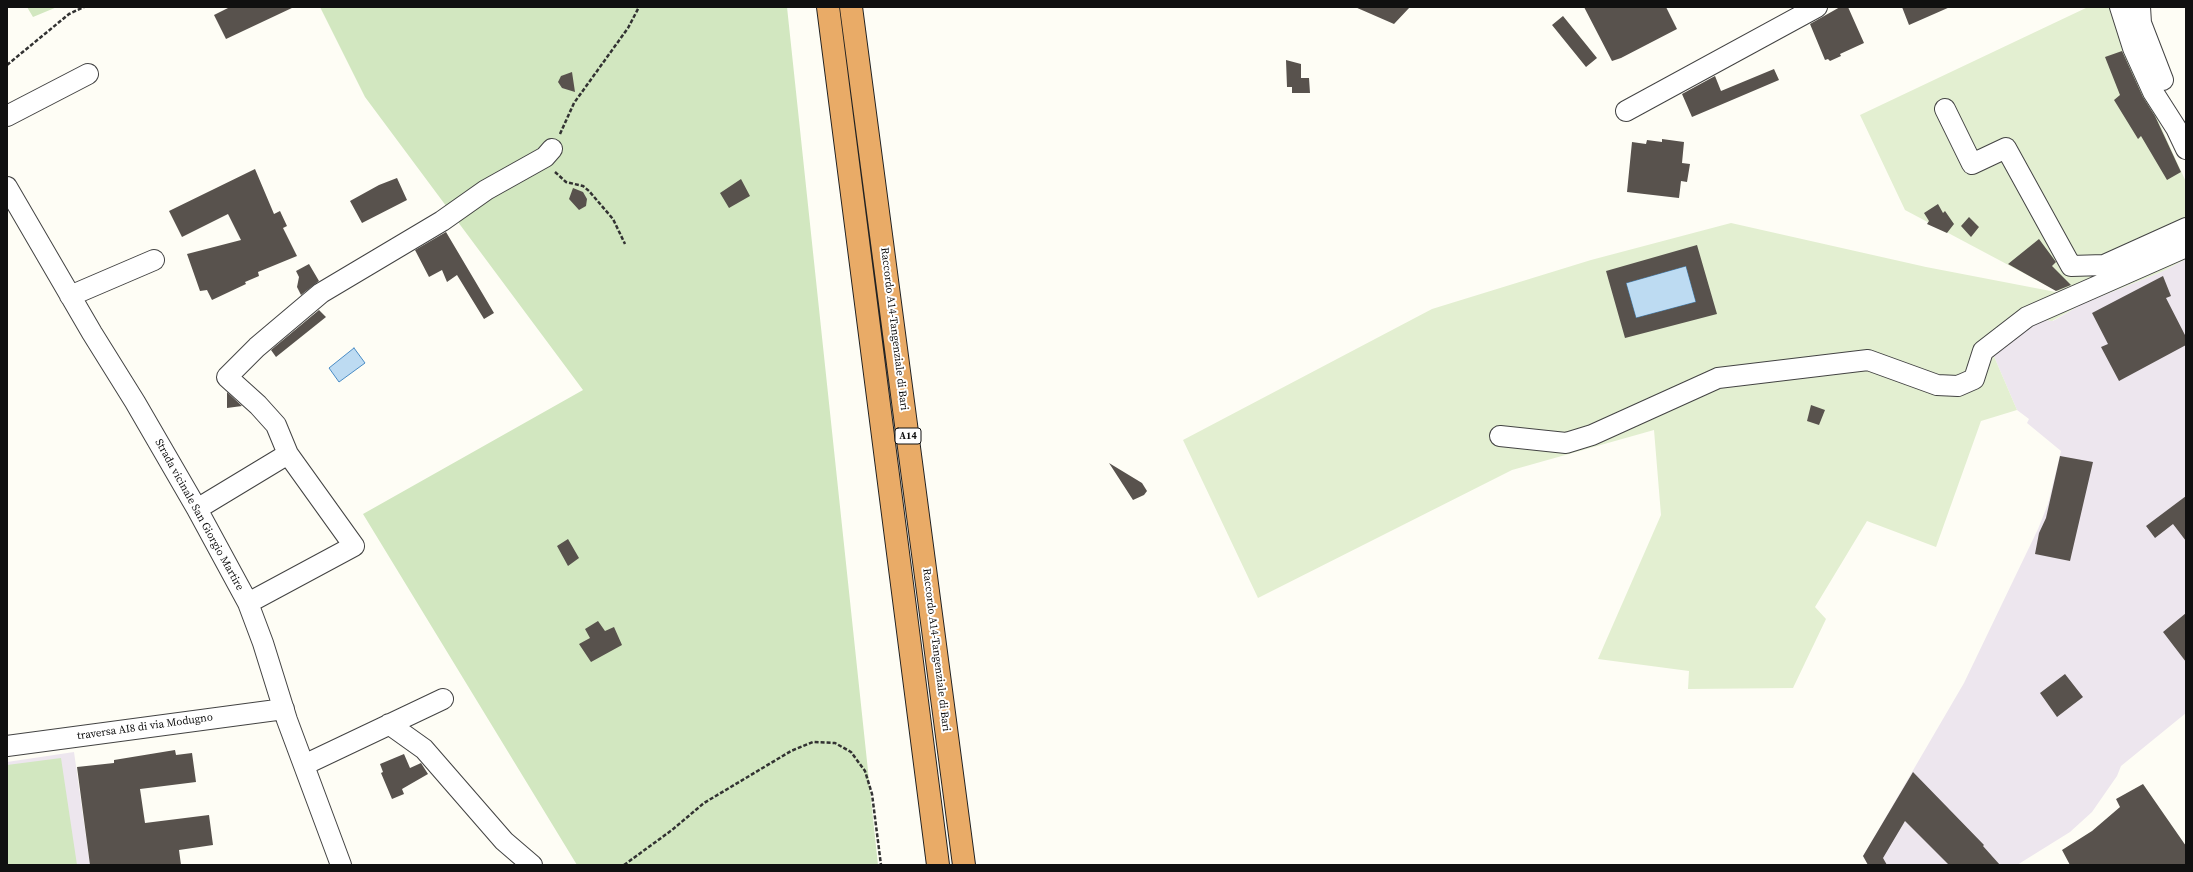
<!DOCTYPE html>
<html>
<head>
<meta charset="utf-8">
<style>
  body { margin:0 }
  #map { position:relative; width:2193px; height:872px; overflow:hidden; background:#fefdf5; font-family:"Source Serif 4",serif }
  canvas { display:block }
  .frame { position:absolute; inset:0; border:8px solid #101010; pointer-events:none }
</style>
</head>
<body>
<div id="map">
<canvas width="2193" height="872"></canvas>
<div class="frame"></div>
</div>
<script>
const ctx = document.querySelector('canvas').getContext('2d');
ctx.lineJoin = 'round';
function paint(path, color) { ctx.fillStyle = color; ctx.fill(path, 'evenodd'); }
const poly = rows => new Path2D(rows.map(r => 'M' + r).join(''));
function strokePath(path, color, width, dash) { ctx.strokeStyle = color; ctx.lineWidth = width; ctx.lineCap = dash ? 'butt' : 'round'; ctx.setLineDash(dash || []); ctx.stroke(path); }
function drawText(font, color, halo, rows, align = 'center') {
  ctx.font = font + ' "Source Serif 4",serif'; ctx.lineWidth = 4; ctx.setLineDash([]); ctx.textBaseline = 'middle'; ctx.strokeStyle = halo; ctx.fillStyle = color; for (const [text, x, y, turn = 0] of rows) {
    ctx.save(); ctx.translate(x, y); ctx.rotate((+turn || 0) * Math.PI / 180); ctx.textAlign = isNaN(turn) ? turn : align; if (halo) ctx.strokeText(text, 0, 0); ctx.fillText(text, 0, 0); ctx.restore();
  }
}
const industrial = poly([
  [2186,259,2186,713,2121,766,2117,776,2092,812,2070,832,2017,865,1868,865,1863,856,1964,683,2038,529,2048,504,2061,451,2027,423,2029,419,2017,410,1993,354,2040,319,2053,321,2082,304,2161,272],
  [74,752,90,865,7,865,7,762]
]);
const green = poly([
  [27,7,57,7,33,17],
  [320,7,787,7,878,865,577,865,363,514,583,390,365,97],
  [61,758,77,865,7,865,7,765]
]);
const pitch = poly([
  [2088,7,2111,7,2119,34,2186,182,2186,259,2161,272,2082,304,2052,321,2039,319,1993,354,2017,410,1981,421,1936,547,1867,521,1815,607,1826,619,1793,688,1688,689,1689,671,1598,659,1661,515,1654,430,1512,470,1258,598,1183,440,1432,309,1591,260,1731,223,1926,267,2061,293,1905,210,1860,115]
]);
const water = poly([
  [1686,266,1696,302,1636,318,1626,283,1686,266],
  [354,348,365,363,339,382,329,368,354,348]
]);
const building = poly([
  [230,7,294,7,226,39,214,15],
  [1355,7,1410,7,1394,24],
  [1584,7,1666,7,1677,29,1621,58,1612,61],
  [1840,7,1848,7,1864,43,1840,54,1841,56,1830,61,1828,59,1825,60,1810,24],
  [1902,7,1950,7,1909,25],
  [1563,16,1597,58,1586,67,1552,25],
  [2122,51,2143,97,2155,116,2181,172,2167,180,2141,136,2138,139,2114,100,2120,95,2105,57],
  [1286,60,1301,64,1301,78,1309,78,1310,93,1292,93,1292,87,1287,87],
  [1774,69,1779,80,1692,117,1682,94,1715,76,1721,91],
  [572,72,575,92,562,88,558,82,561,76],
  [1662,139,1684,142,1682,163,1690,164,1687,182,1681,181,1679,198,1627,192,1632,142,1646,144,1647,140,1662,142],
  [255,169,274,214,280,211,287,226,283,228,297,256,258,272,259,276,245,282,246,284,212,300,207,290,200,291,187,254,241,240,228,214,182,237,169,211],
  [397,178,407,200,362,223,350,201,379,185],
  [741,179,750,196,729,208,720,193],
  [573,188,583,192,587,199,586,206,579,210,569,199],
  [1938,204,1943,213,1945,211,1954,224,1947,233,1927,224,1929,221,1924,213],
  [1969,217,1979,227,1971,237,1961,226],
  [446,232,494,313,484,319,457,275,447,282,442,270,429,277,415,250],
  [2039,239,2056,262,2052,266,2071,285,2056,291,2008,264],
  [1697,245,1717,314,1625,338,1606,271],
  [1686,266,1696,302,1636,318,1626,283],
  [309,264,319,281,301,295,297,287,299,277,296,271],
  [2163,276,2171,296,2166,298,2186,337,2186,345,2119,381,2101,347,2108,344,2092,313],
  [319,310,326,317,276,357,271,350],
  [227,392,242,406,227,408],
  [1811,405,1825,410,1819,425,1807,421],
  [2060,456,2093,462,2070,561,2035,554,2039,533,2046,518],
  [1109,463,1142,483,1147,491,1144,495,1133,500],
  [2186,496,2186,541,2173,524,2155,538,2146,526],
  [568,539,579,558,568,566,557,546],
  [2186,613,2186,662,2163,632],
  [598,621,605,631,614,627,622,645,591,662,579,644,590,638,585,629],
  [2065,674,2083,697,2057,717,2040,693],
  [175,750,176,755,192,753,196,782,140,789,145,823,209,815,213,845,179,850,181,865,90,865,77,767,114,763,114,760],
  [404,754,410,768,421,763,428,774,402,789,404,794,392,799,381,773,383,772,380,764],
  [1913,772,1984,845,1983,846,2000,865,1949,865,1905,821,1883,858,1887,865,1868,865,1863,856],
  [2143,784,2186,846,2186,865,2070,865,2062,850,2092,831,2120,807,2116,799]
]);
const path = poly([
  [7,65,69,14,84,7],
  [560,134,574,103,628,28,639,7],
  [555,172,566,182,583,186,589,191,613,219,625,244],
  [624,865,672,830,704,803,791,751,813,742,835,743,851,752,865,771,872,794,881,865]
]);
const minor = poly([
  [2120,7,2133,48,2153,92,2176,128,2186,149],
  [2140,7,2141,23,2163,80],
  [1945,109,1972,164,2006,148,2071,266,2104,265,2186,228],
  [1626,111,1817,7],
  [7,116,88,74],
  [7,187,92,333,135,402,197,509,248,603,263,643,287,720,341,865],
  [70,296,154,260],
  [1500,436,1566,443,1592,435,1718,378,1868,360,1937,385,1958,386,1974,379,1983,351,2027,317,2186,247],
  [197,509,288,454],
  [248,603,354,546,288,454,276,425,258,405,227,377,257,347,321,293,442,221,486,190,545,157,552,149],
  [389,724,424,749,504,841,532,865],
  [7,746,284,709],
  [304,765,443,699]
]);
const highway = poly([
  [828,7,938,865],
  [851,7,964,865]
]);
const shields = [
  [908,436,26]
];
const shieldNames = [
  ["A14",908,436]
];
const streetNames = [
  ["Raccordo A14-Tangenziale di Bari",894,329,83],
  ["Strada vicinale San Giorgio Martire",199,515,61],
  ["Raccordo A14-Tangenziale di Bari",936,650,83],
  ["traversa AI8 di via Modugno",145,727,-8]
];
paint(industrial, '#ede6ee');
paint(green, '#d2e7c0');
paint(pitch, '#e3efd1');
paint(water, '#bddbf2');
strokePath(water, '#498bc4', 1);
paint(building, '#58524d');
strokePath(minor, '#434343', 22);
strokePath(highway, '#212121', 24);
strokePath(path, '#323232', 2.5, [4, 2]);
strokePath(minor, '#fff', 20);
strokePath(highway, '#e9ab67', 22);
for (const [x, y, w] of shields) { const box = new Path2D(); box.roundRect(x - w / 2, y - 8, w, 16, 3); ctx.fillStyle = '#fff'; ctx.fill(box); strokePath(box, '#101010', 1); }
drawText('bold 10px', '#101010', null, shieldNames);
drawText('11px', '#101010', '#fff', streetNames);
</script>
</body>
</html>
